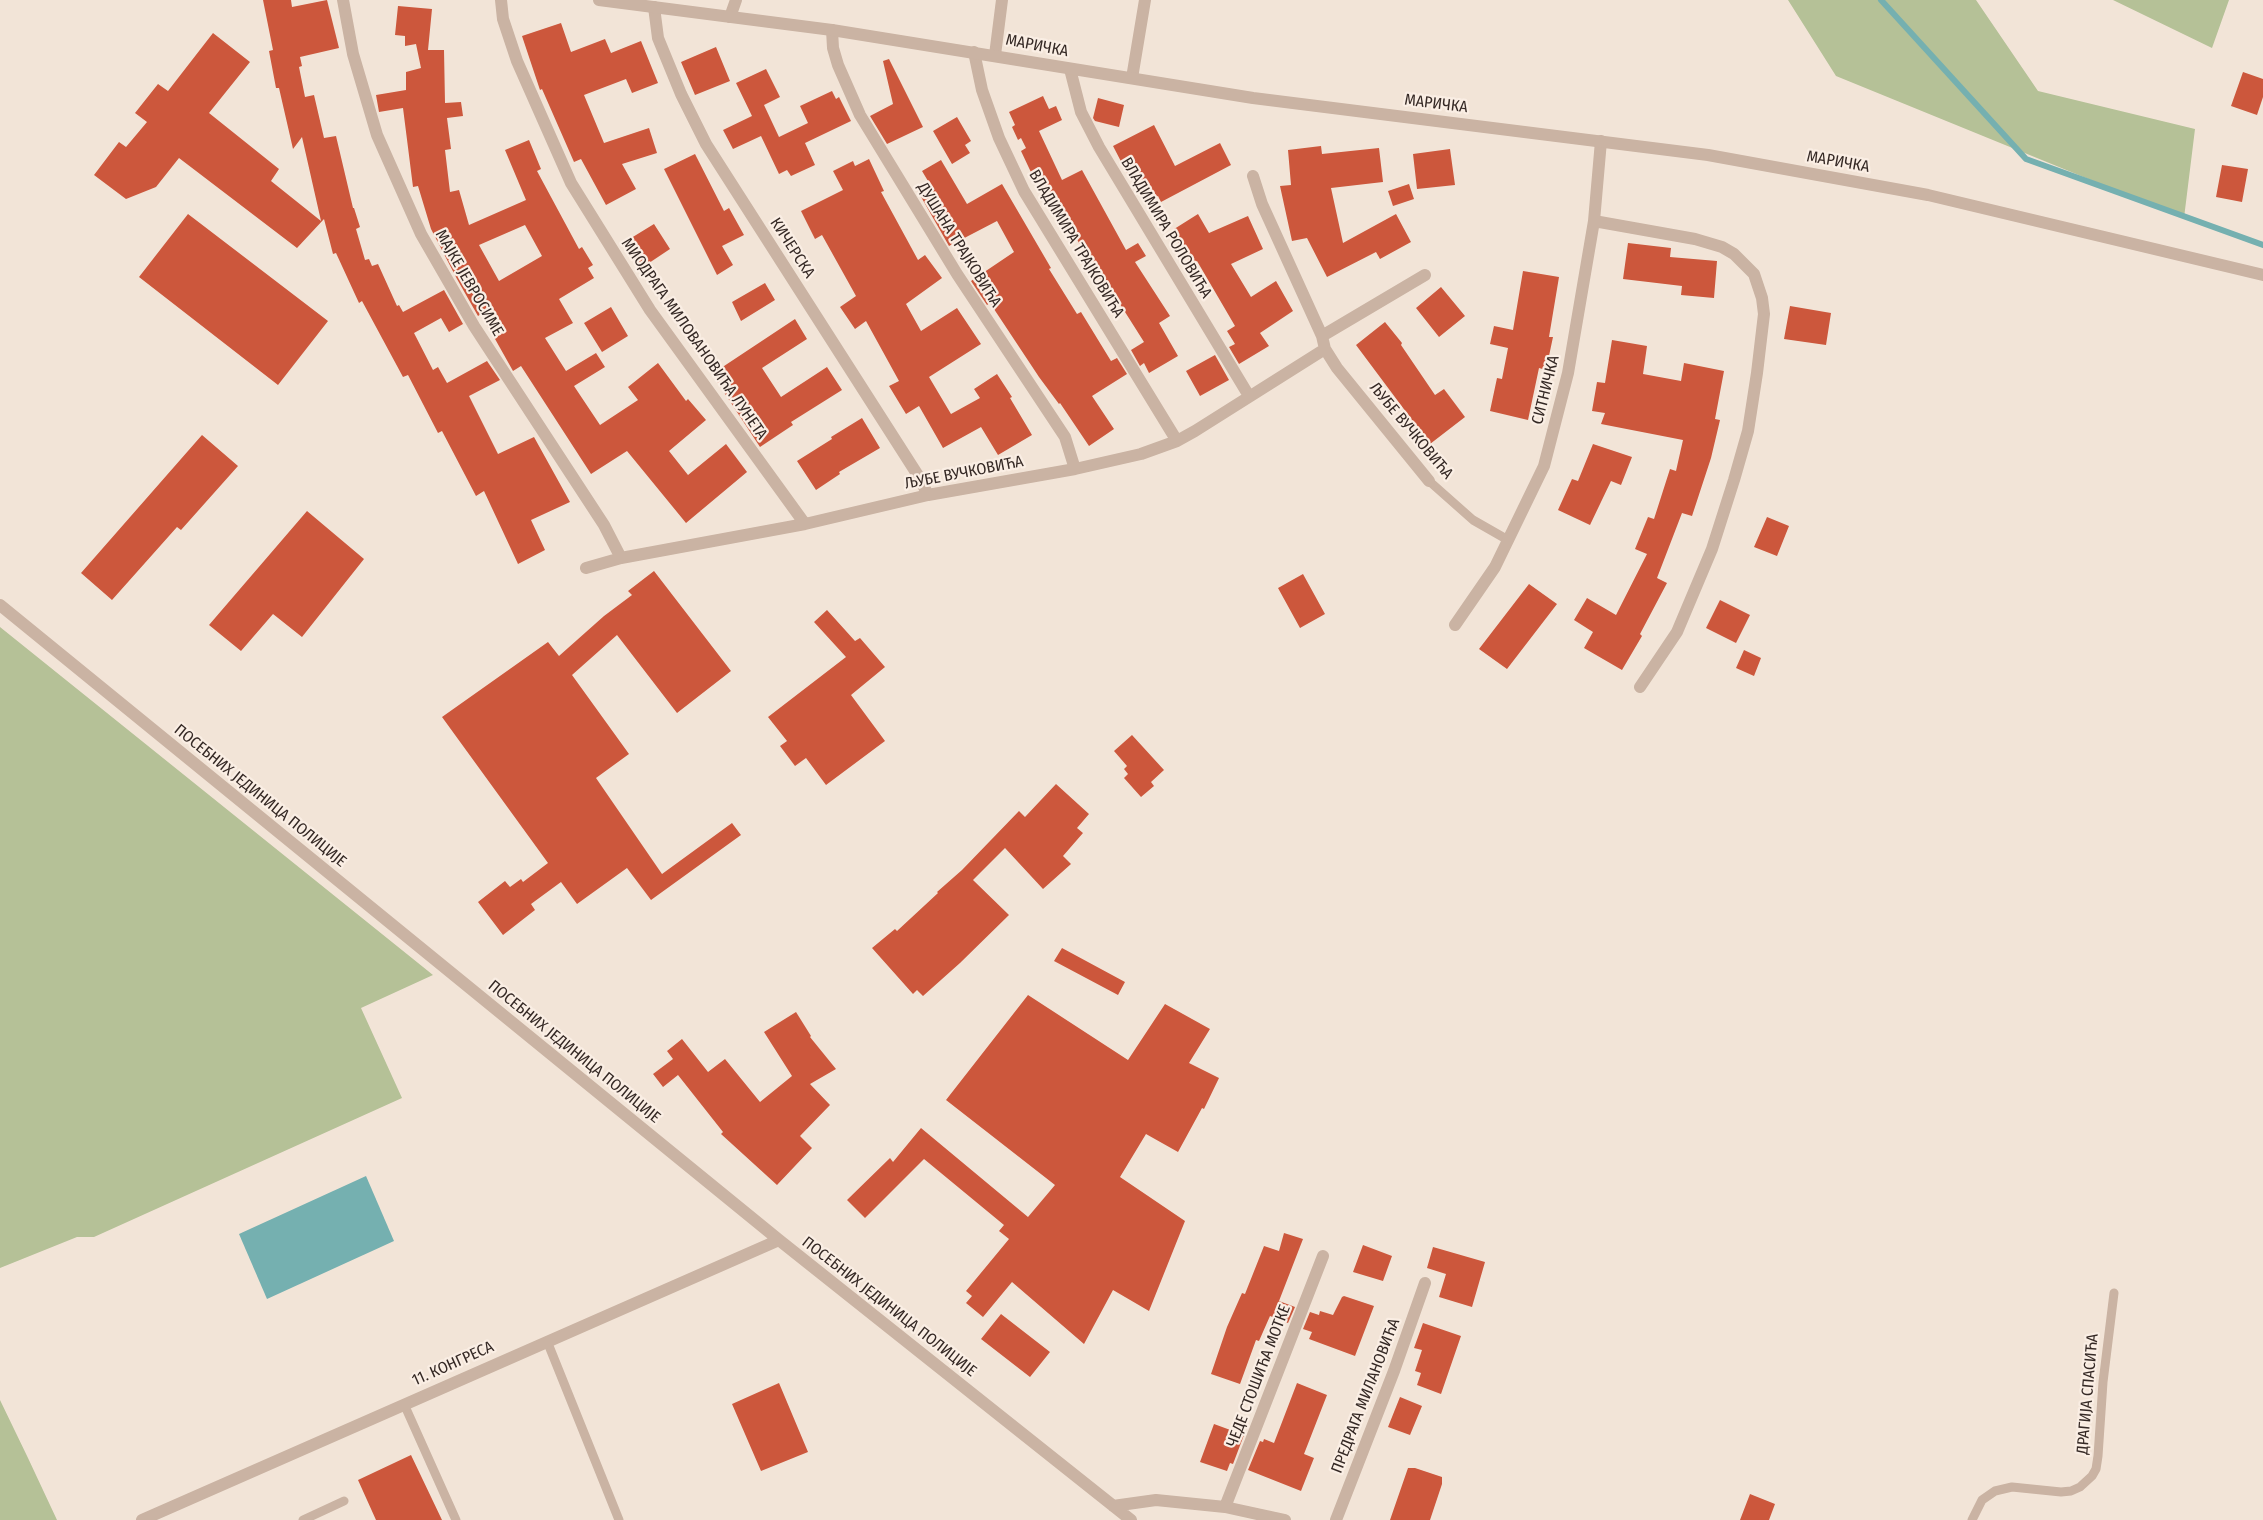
<!DOCTYPE html>
<html>
<head>
<meta charset="utf-8">
<style>
  body { margin:0 }
  canvas { display:block; background:#f2e4d7 }
</style>
</head>
<body>
<canvas width="2263" height="1520"></canvas>
<script>
const ctx = document.querySelector('canvas').getContext('2d');
ctx.lineJoin = 'round';
function paint(path, color) { ctx.fillStyle = color; ctx.fill(path, 'evenodd'); }
const poly = rows => new Path2D(rows.map(r => 'M' + r).join(''));
function strokePath(path, color, width, dash) { ctx.strokeStyle = color; ctx.lineWidth = width; ctx.lineCap = dash ? 'butt' : 'round'; ctx.setLineDash(dash || []); ctx.stroke(path); }
function drawText(font, color, halo, rows, align = 'center') {
  ctx.font = font + ' "Fira Sans Condensed",sans-serif'; ctx.lineWidth = 4.5; ctx.setLineDash([]); ctx.textBaseline = 'middle'; ctx.strokeStyle = halo; ctx.fillStyle = color; for (const [text, x, y, turn = 0] of rows) {
    ctx.save(); ctx.translate(x, y); ctx.rotate((+turn || 0) * Math.PI / 180); ctx.textAlign = isNaN(turn) ? turn : align; if (halo) ctx.strokeText(text, 0, 0); ctx.fillText(text, 0, 0); ctx.restore();
  }
}
const green = poly([
  [1788,0,1976,0,2038,91,2195,129,2184,218,1836,76],
  [2113,0,2229,0,2212,48],
  [0,627,433,975,361,1008,402,1098,94,1237,77,1237,0,1268],
  [0,1400,28,1458,57,1520,0,1520]
]);
const water = poly([
  [366,1176,394,1241,267,1299,239,1234]
]);
const stream = poly([
  [1881,0,2026,159,2263,245]
]);
const building = poly([
  [263,0,291,0,292,7,327,0,339,48,300,57,302,66,299,67,305,97,314,95,324,138,336,136,353,208,354,208,360,227,356,229,365,260,369,259,372,266,378,264,397,306,399,305,403,312,444,290,463,324,449,332,441,318,414,333,433,370,438,367,447,383,487,361,500,380,469,396,498,454,534,437,570,502,531,520,545,550,518,564,484,491,476,496,442,431,438,433,408,375,403,377,362,301,359,303,336,253,333,254,324,219,297,248,179,158,156,187,126,199,94,175,119,142,126,147,147,122,135,113,158,84,168,91,213,33,250,62,209,113,279,169,271,181,321,221,302,137,293,149,279,88,276,88,269,51,273,50],
  [398,6,432,9,428,50,444,50,445,103,461,102,463,116,447,118,451,149,445,150,450,192,459,190,469,225,526,200,505,150,529,140,541,169,537,171,579,249,582,247,593,265,588,268,594,278,559,299,573,323,545,338,566,371,596,353,605,367,574,386,600,425,638,400,628,387,658,363,686,401,688,399,706,420,669,451,688,475,726,444,747,472,686,523,627,451,591,474,521,366,513,371,481,314,478,316,457,279,431,229,418,186,413,187,403,108,379,112,376,95,406,90,406,72,421,68,416,44,405,46,405,36,395,35],
  [525,225,542,256,499,281,479,245],
  [561,23,571,52,605,39,611,53,641,41,658,83,632,93,626,79,584,95,604,143,649,128,657,153,622,164,636,189,606,205,581,159,574,162,542,89,540,90,522,36],
  [716,47,730,81,695,95,681,62],
  [889,59,923,127,887,144,870,116,893,104,883,61],
  [766,69,780,97,764,105,779,137,808,123,800,106,832,91,836,99,839,97,851,121,805,143,815,165,791,176,787,170,779,174,761,136,733,149,723,130,752,116,736,83],
  [2243,72,2263,79,2263,97,2257,115,2231,106],
  [1043,96,1049,109,1056,106,1062,120,1039,131,1062,180,1082,170,1126,250,1138,243,1146,256,1135,262,1170,316,1159,323,1178,356,1149,373,1144,363,1140,366,1131,350,1144,342,1113,293,1109,295,1067,222,1064,224,1042,182,1037,185,1021,151,1026,148,1021,138,1018,140,1012,127,1015,125,1009,112],
  [1098,98,1124,105,1119,127,1095,121,1093,118],
  [957,117,971,141,965,145,970,153,952,164,933,131],
  [1154,125,1175,166,1220,143,1231,165,1161,202,1158,196,1148,201,1132,170,1127,173,1113,146],
  [1321,146,1322,154,1379,148,1383,182,1331,188,1343,243,1396,214,1411,242,1380,259,1376,252,1327,277,1307,238,1292,241,1280,186,1291,185,1288,150],
  [1450,149,1455,185,1417,189,1413,154],
  [695,154,724,211,729,208,744,235,722,246,733,265,717,275,664,169],
  [869,159,884,191,881,192,918,260,925,255,942,278,906,304,921,331,957,308,981,344,929,377,951,414,980,398,974,389,997,374,1012,397,1010,398,1032,435,998,455,981,427,943,448,919,406,906,414,889,386,899,381,866,321,855,329,840,307,856,296,822,235,815,239,801,211,843,190,833,171,853,161,855,166],
  [941,160,967,204,1002,184,1051,268,1049,269,1077,314,1081,312,1111,361,1117,358,1127,374,1092,396,1114,429,1089,446,1060,403,1059,404,1039,377,990,303,987,305,971,281,1014,252,997,221,949,246,916,188,928,181,922,171],
  [2222,165,2248,169,2242,202,2216,197],
  [1409,184,1414,199,1393,206,1388,191],
  [188,214,328,321,278,385,139,277],
  [1198,214,1209,233,1248,216,1263,249,1231,264,1251,297,1276,281,1293,311,1260,333,1269,346,1239,364,1229,347,1235,344,1227,331,1235,326,1197,261,1191,264,1171,231],
  [654,224,670,249,640,269,623,243],
  [1628,243,1671,248,1670,257,1717,261,1714,298,1681,295,1682,286,1623,279],
  [1523,271,1559,277,1549,337,1553,337,1546,370,1539,368,1528,420,1490,411,1497,378,1502,379,1508,348,1490,344,1494,326,1513,330],
  [765,283,775,300,741,321,732,302],
  [1441,287,1465,316,1439,337,1416,308],
  [1790,306,1831,313,1826,345,1784,339],
  [611,307,628,336,602,352,584,323],
  [795,319,807,339,762,368,781,397,827,367,842,390,791,422,793,425,760,447,712,374],
  [1385,322,1402,343,1401,345,1435,395,1444,389,1465,417,1430,444,1356,345],
  [1612,340,1647,346,1643,374,1681,381,1684,363,1724,371,1715,419,1720,420,1711,458,1692,516,1682,513,1657,578,1667,583,1640,634,1642,636,1622,670,1584,648,1593,632,1574,620,1587,598,1616,615,1647,554,1635,549,1648,517,1654,519,1670,469,1676,471,1683,440,1601,424,1605,413,1592,411,1597,382,1605,383],
  [1215,355,1229,380,1200,396,1186,371],
  [862,418,880,448,839,472,840,474,816,490,797,461,832,439,831,437],
  [202,435,238,466,181,530,177,527,112,600,81,573],
  [1593,444,1632,457,1621,485,1611,481,1590,525,1558,510,1572,479,1578,481],
  [307,511,364,559,302,637,273,614,241,651,209,625],
  [1767,517,1789,526,1777,556,1754,547],
  [654,571,731,671,677,713,617,635,572,675,629,754,596,778,662,874,732,823,741,835,651,900,627,868,577,904,561,882,531,904,535,910,503,935,478,902,505,881,510,887,521,879,523,882,548,863,442,717,548,642,559,656,604,616,632,595,628,591],
  [1303,574,1325,614,1300,628,1278,588],
  [1529,584,1557,604,1507,669,1479,649],
  [1720,600,1750,615,1736,643,1706,628],
  [827,610,855,641,860,638,885,667,851,695,885,741,826,785,806,758,795,766,780,746,787,741,768,717,846,657,814,622],
  [1744,650,1761,658,1754,676,1736,668],
  [1132,735,1164,770,1151,782,1154,786,1141,797,1124,778,1128,774,1124,769,1127,766,1114,751],
  [1056,784,1089,814,1077,828,1083,833,1063,856,1071,864,1043,889,1005,848,973,880,1009,915,960,963,923,996,917,990,913,994,872,948,895,929,897,931,938,893,937,892,962,870,1019,811,1025,817],
  [1062,948,1125,982,1118,995,1054,961],
  [1028,995,1128,1060,1165,1004,1210,1029,1189,1063,1219,1078,1204,1109,1202,1108,1178,1152,1146,1134,1120,1177,1185,1221,1149,1311,1113,1290,1084,1344,1012,1282,983,1317,966,1303,972,1296,966,1291,1009,1239,999,1231,1004,1225,924,1159,865,1218,847,1200,890,1158,893,1162,921,1128,1028,1217,1055,1185,946,1100],
  [796,1012,811,1036,810,1037,836,1069,810,1084,830,1105,800,1136,812,1148,777,1185,721,1134,723,1132,678,1075,663,1087,653,1074,673,1059,667,1051,682,1039,708,1072,725,1059,760,1102,792,1076,764,1032],
  [1284,1233,1303,1239,1279,1301,1295,1307,1288,1323,1270,1316,1259,1341,1256,1340,1240,1384,1211,1374,1227,1327,1242,1293,1245,1294,1264,1246,1279,1251],
  [1363,1245,1392,1256,1383,1281,1353,1272],
  [1433,1247,1485,1262,1472,1307,1439,1297,1446,1274,1427,1268],
  [1344,1296,1374,1306,1355,1356,1309,1339,1312,1332,1303,1329,1310,1312,1319,1315,1320,1311,1333,1315,1342,1297],
  [1001,1314,1050,1352,1030,1377,981,1339],
  [1423,1323,1461,1336,1441,1394,1417,1385,1421,1373,1415,1371,1422,1350,1414,1348],
  [779,1383,808,1452,761,1471,732,1404],
  [1297,1383,1327,1395,1304,1454,1314,1458,1301,1491,1248,1470,1260,1441,1263,1442,1264,1439,1274,1443],
  [1400,1397,1422,1406,1410,1435,1388,1427],
  [1214,1424,1244,1435,1233,1464,1230,1463,1227,1471,1200,1462],
  [411,1455,442,1520,376,1520,358,1480],
  [1408,1468,1415,1468,1442,1477,1442,1484,1430,1520,1390,1520],
  [1750,1494,1775,1504,1769,1520,1740,1520]
]);
const service = poly([
  [1429,481,1473,520,1508,540],
  [547,1341,619,1520],
  [404,1404,456,1520],
  [303,1520,344,1501],
  [1972,1520,1982,1500,1995,1491,2012,1487,2061,1492,2071,1491,2080,1487,2092,1476,2096,1469,2098,1456,2103,1382,2114,1293]
]);
const minor = poly([
  [343,0,353,54,377,135,421,234,474,326,604,525,621,558],
  [501,0,503,19,517,61,571,183,650,310,805,524],
  [654,7,658,38,681,94,706,144,919,477,928,495],
  [730,17,736,0],
  [832,30,833,48,838,65,860,115,957,274,1065,437,1075,469],
  [974,52,982,90,999,138,1024,191,1177,441],
  [995,55,1002,0],
  [1070,69,1081,112,1099,147,1249,396],
  [1132,78,1145,0],
  [1253,176,1262,204,1322,336],
  [1594,221,1695,239,1722,247,1734,254,1754,274,1762,298,1764,314,1757,373,1748,431,1734,480,1712,549,1677,632,1640,687],
  [1325,349,1337,368,1429,481],
  [586,568,621,558,805,524,928,495,1075,469,1141,454,1177,441,1195,431,1325,349,1322,336,1425,275],
  [0,605,779,1240,1131,1520],
  [1455,625,1495,567,1544,466,1568,373,1594,221,1601,141],
  [1113,1506,1156,1500,1225,1507,1285,1520],
  [1225,1507,1323,1256],
  [142,1520,779,1240],
  [1336,1520,1394,1371,1425,1283]
]);
const tertiary = poly([
  [599,0,832,30,1253,98,1708,155,1928,195,2263,275]
]);
const streetNames = [
  ["МАРИЧКА",1037,46,11],
  ["МАРИЧКА",1436,104,7],
  ["МАРИЧКА",1838,162,10],
  ["ВЛАДИМИРА РОЛОВИЋА",1166,228,59],
  ["ВЛАДИМИРА ТРАЈКОВИЋА",1076,244,59],
  ["ДУШАНА ТРАЈКОВИЋА",959,245,58],
  ["КИЧЕРСКА",792,248,57],
  ["МАЈКЕ ЈЕВРОСИМЕ",469,283,60],
  ["МИОДРАГА МИЛОВАНОВИЋА ЛУНЕТА",694,339,55],
  ["СИТНИЧКА",1546,390,-76],
  ["ЉУБЕ ВУЧКОВИЋА",1411,431,50],
  ["ЉУБЕ ВУЧКОВИЋА",964,473,-11],
  ["ПОСЕБНИХ ЈЕДИНИЦА ПОЛИЦИЈЕ",260,796,39],
  ["ПОСЕБНИХ ЈЕДИНИЦА ПОЛИЦИЈЕ",574,1052,39],
  ["ПОСЕБНИХ ЈЕДИНИЦА ПОЛИЦИЈЕ",889,1307,38],
  ["11. КОНГРЕСА",453,1364,-24],
  ["ЧЕДЕ СТОШИЋА МОТКЕ",1259,1376,-69],
  ["ДРАГИЈА СПАСИЋА",2088,1394,-85],
  ["ПРЕДРАГА МИЛАНОВИЋА",1366,1396,-69]
];
paint(green, '#b5c197');
paint(water, '#75b0b0');
strokePath(stream, '#75b0b0', 6);
paint(building, '#cc573c');
strokePath(service, '#cab3a3', 9);
strokePath(minor, '#cab3a3', 12);
strokePath(tertiary, '#cab3a3', 12);
drawText('16px', '#352925', '#faeee4', streetNames);
</script>
</body>
</html>
